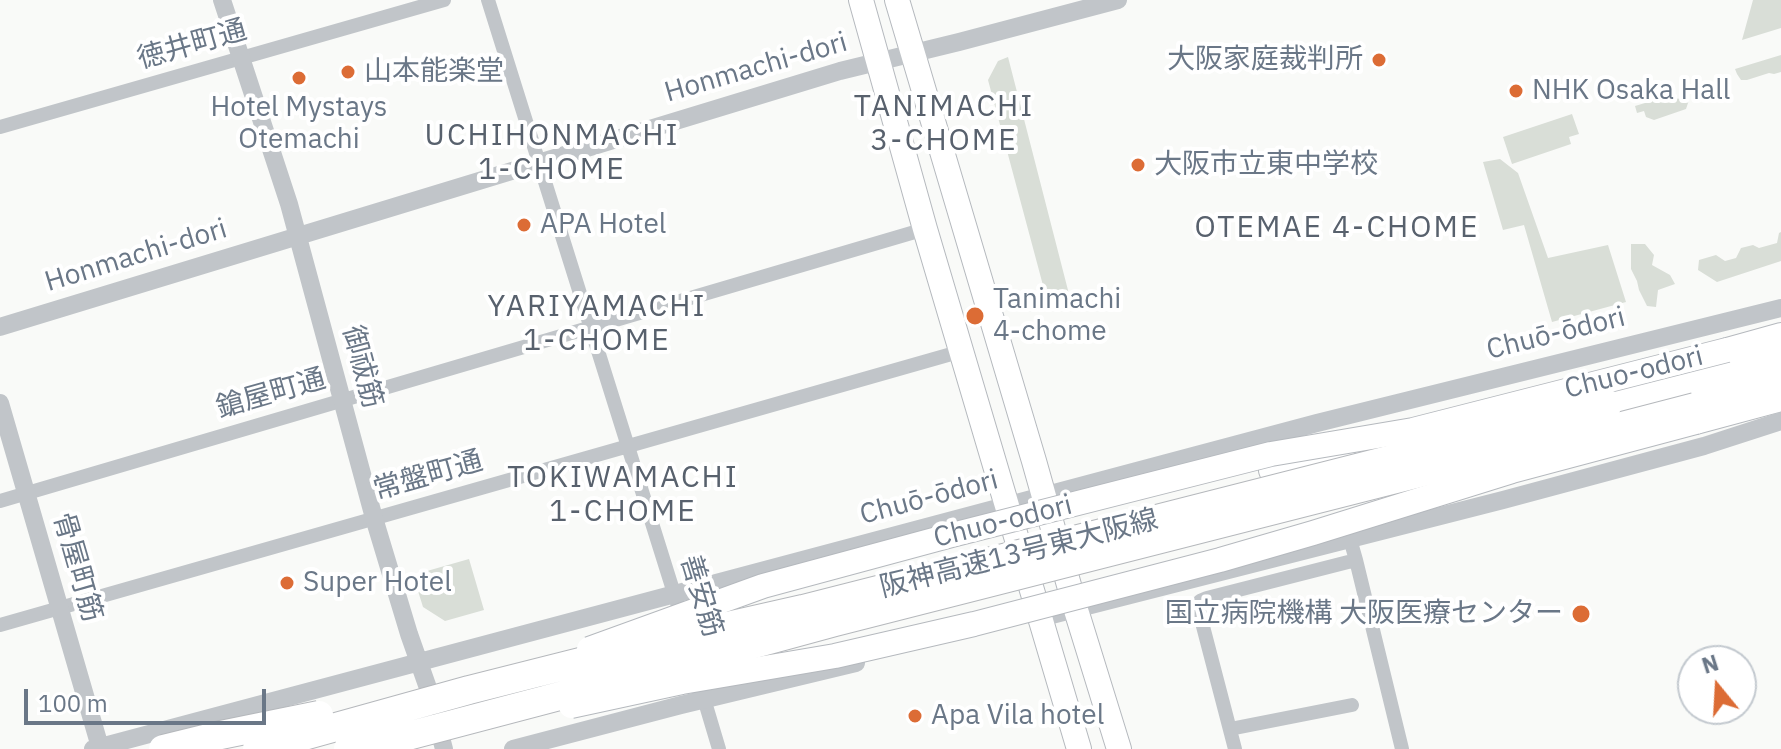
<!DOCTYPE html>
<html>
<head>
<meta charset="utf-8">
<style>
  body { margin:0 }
  #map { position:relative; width:1781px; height:749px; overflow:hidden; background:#f9faf8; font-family:"IBM Plex Sans",sans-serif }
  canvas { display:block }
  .north { position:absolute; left:1677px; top:645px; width:80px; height:80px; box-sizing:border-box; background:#fff; border:2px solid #c3c9cf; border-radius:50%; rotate:342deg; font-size:22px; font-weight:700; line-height:32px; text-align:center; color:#6a7787 }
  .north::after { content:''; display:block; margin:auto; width:28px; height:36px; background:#dc6c35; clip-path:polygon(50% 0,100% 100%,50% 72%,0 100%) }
  .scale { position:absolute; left:24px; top:689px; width:242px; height:36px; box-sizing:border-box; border:4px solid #6a7787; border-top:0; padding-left:10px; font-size:24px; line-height:28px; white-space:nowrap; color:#6a7787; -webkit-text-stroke:6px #fff; paint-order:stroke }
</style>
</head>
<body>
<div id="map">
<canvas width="1781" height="749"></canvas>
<div class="north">N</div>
<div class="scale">100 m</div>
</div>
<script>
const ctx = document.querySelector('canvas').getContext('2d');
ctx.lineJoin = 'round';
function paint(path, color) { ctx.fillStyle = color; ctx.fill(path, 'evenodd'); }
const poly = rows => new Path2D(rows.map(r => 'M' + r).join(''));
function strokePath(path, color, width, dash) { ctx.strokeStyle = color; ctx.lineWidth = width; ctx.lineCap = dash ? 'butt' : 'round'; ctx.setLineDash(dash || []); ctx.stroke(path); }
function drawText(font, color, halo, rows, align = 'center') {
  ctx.font = font + ' "IBM Plex Sans","Noto Sans JP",sans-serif'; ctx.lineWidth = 8; ctx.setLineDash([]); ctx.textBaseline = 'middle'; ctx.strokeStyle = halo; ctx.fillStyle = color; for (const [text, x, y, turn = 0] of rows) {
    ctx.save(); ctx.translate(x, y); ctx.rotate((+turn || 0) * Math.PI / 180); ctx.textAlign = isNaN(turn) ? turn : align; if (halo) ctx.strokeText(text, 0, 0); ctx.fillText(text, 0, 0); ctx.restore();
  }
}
const green = poly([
  [1753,0,1781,0,1781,28,1742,40],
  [1781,55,1781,72,1774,74,1769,73,1747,80,1741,80,1737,74,1735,69],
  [1008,57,1070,298,1048,304,988,80,998,61],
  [1665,97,1689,100,1686,109,1654,120,1646,117,1644,111,1637,113,1635,106],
  [1572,114,1579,134,1569,137,1571,144,1512,164,1503,137],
  [1500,159,1518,173,1548,258,1608,245,1626,302,1552,322,1524,225,1503,230,1483,162],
  [1781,232,1781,261,1717,282,1698,270,1699,260,1716,255,1725,261,1736,258,1741,248,1753,245,1759,248,1777,243,1779,233],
  [1631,244,1645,244,1654,255,1652,265,1670,275,1675,284,1658,290,1656,307,1647,306,1639,290,1637,281,1631,269],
  [469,559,484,610,445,621,423,607,413,575]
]);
const minor = poly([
  [488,0,683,622],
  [0,127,444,0],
  [0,501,925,229],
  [1356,560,1402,749],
  [0,625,962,351],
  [702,692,719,749],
  [1230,729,1352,705],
  [1235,749,1199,611,1198,607,1200,601,1207,598,1356,560,1350,539]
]);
const tertiary = poly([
  [222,0,289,204,374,518,409,634,428,688,444,749],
  [0,327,840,71,959,42,1118,0],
  [0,403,100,747],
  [1036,619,1503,500,1704,446,1781,421],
  [93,749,1317,423,1781,308],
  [513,749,681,705,856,663]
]);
const primary = poly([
  [861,0,925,229,1079,749],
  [897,0,1034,461,1076,610,1119,749],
  [1727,350,1781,335],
  [1696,422,1781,399]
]);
const motorway = poly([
  [1608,404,1781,356],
  [1670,409,1781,378],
  [1273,470,1341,450]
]);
const primaryBridge = poly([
  [589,649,763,586,952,535,1271,454,1413,430,1727,350],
  [571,706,682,682,835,656,974,624,1220,560,1313,533,1512,471,1696,422]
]);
const motorwayBridge = poly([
  [1595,433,1695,407],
  [163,749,216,736,319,715],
  [257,749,469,690,675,638,803,609,1608,404],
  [348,749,400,738,681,664,835,622,1612,424]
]);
const markers = [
  [1379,60,8,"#dc6c35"],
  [348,72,8,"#dc6c35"],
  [299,78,8,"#dc6c35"],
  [1516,91,8,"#dc6c35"],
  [1138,165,8,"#dc6c35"],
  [524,225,8,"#dc6c35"],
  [975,316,10,"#dc6c35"],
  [287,583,8,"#dc6c35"],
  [1581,614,10,"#dc6c35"],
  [915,716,8,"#dc6c35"]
];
const streetNames = [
  ["徳井町通",192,45,-16],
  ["Honmachi-dori",756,68,-16],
  ["Honmachi-dori",136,256,-17],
  ["Chuō-ōdori",1556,334,-14],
  ["御祓筋",362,367,75],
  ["Chuo-odori",1634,373,-14],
  ["鎗屋町通",271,394,-16],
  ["常盤町通",428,476,-16],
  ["Chuō-ōdori",929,498,-15],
  ["Chuo-odori",1003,522,-14],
  ["阪神高速13号東大阪線",1019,554,-14],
  ["骨屋町筋",77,567,74],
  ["善安筋",701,596,73]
];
const poiNames = [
  ["大阪家庭裁判所",1363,60,"right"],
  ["山本能楽堂",364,72],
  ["NHK Osaka Hall",1532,91],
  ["Hotel Mystays",299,108,"center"],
  ["Otemachi",299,140,"center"],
  ["大阪市立東中学校",1154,165],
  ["APA Hotel",540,225],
  ["Tanimachi",993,300],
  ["4-chome",993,332],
  ["Super Hotel",303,583],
  ["国立病院機構 大阪医療センター",1563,614,"right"],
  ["Apa Vila hotel",931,716]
];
const neighbourhoodNames = [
  ["TANIMACHI",944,107],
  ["3-CHOME",944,141],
  ["UCHIHONMACHI",552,136],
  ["1-CHOME",552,170],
  ["OTEMAE 4-CHOME",1337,228],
  ["YARIYAMACHI",597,307],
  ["1-CHOME",597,341],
  ["TOKIWAMACHI",623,478],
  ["1-CHOME",623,512]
];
paint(green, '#d9ded7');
strokePath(primary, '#b5b9be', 26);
strokePath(motorway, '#b5b8bc', 30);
strokePath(minor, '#c1c5c9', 14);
strokePath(tertiary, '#c1c5c9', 18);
strokePath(primary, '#fff', 24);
strokePath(motorway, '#fff', 28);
strokePath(primaryBridge, '#b5b9be', 26, []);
strokePath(motorwayBridge, '#b5b8bc', 30, []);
strokePath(primaryBridge, '#fff', 24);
strokePath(motorwayBridge, '#fff', 28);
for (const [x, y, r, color] of markers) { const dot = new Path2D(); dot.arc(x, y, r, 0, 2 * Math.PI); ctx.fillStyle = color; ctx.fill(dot); strokePath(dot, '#fff', 3); }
drawText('28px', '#6a7787', '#fff', streetNames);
drawText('28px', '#6a7787', '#fff', poiNames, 'left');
ctx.letterSpacing = '2px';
drawText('30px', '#58616d', '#fff', neighbourhoodNames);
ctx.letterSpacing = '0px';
</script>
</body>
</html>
